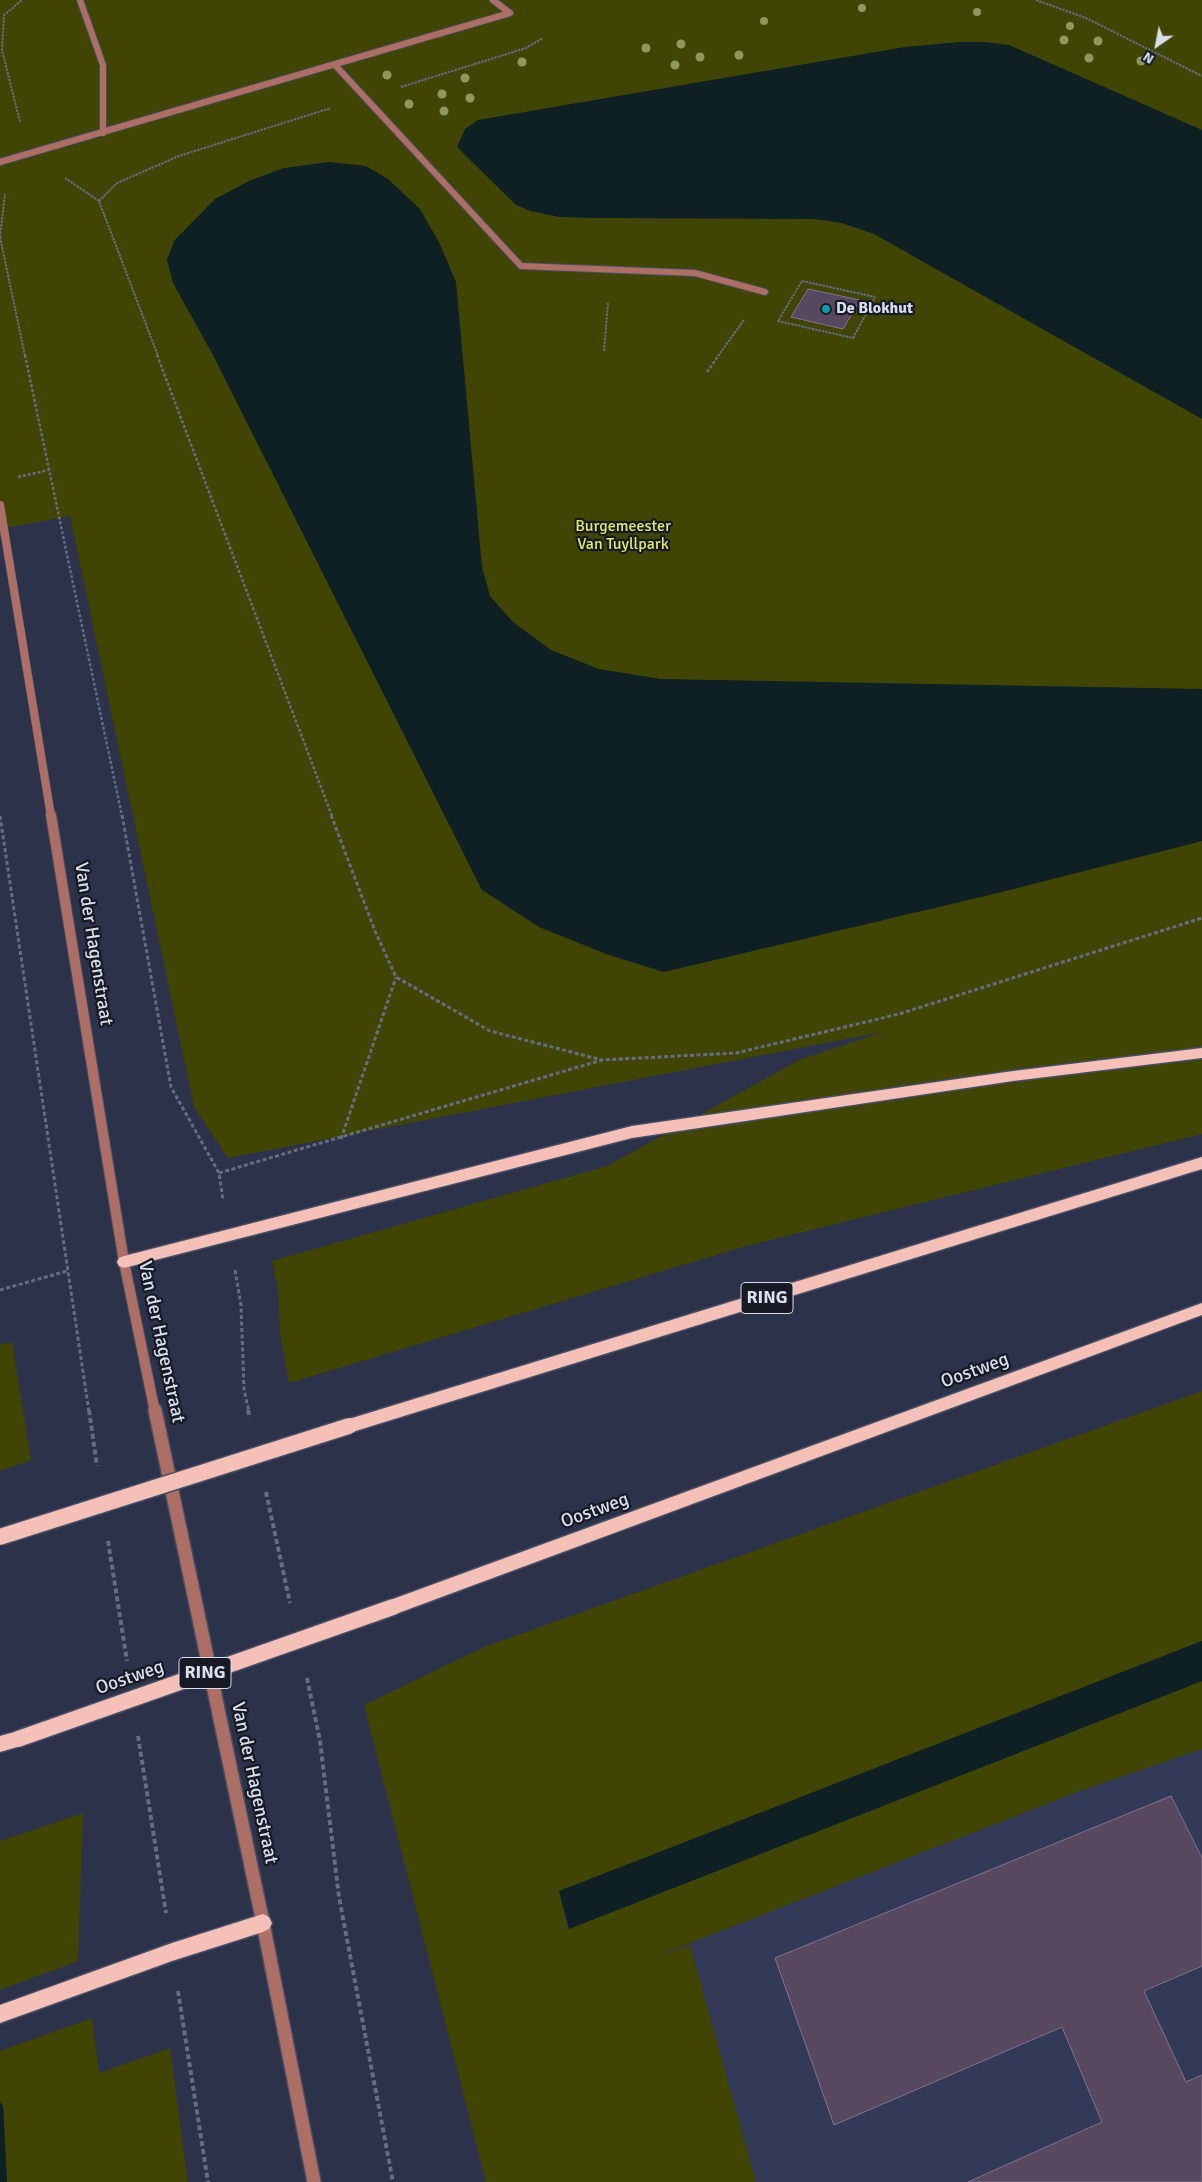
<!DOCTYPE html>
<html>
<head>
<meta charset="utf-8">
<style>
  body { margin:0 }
  #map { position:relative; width:1202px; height:2182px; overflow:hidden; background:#2b3249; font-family:Signika,sans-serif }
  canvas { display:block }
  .north { position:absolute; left:1132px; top:20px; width:50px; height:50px; -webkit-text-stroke:4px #171a25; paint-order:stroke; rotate:213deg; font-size:14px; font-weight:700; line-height:20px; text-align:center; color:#d9deed }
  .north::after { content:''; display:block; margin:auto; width:18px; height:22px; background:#d9deed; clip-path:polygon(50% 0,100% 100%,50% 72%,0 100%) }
</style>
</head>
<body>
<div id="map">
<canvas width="1202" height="2182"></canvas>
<div class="north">N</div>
</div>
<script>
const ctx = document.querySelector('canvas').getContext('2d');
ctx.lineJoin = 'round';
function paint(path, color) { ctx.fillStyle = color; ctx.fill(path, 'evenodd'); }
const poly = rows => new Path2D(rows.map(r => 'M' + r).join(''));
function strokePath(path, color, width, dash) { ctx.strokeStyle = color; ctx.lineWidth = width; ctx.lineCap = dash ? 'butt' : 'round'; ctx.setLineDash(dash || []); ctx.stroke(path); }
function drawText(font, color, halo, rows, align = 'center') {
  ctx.font = font + ' Signika,sans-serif'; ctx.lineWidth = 4.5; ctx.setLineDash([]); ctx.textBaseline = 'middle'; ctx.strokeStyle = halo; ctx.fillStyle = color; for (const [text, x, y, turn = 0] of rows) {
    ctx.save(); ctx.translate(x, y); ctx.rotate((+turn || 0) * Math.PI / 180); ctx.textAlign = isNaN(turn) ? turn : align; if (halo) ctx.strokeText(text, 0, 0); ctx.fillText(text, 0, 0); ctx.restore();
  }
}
const built = poly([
  [1202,1661,1202,2182,530,2182,468,1942]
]);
const green = poly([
  [0,0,1202,0,1202,1134,746,1246,289,1383,280,1333,278,1289,272,1261,607,1166,801,1059,883,1032,228,1158,194,1107,70,516,0,529],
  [12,1342,31,1460,0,1471,0,1345],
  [1202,1391,1202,1641,559,1892,568,1929,1202,1681,1202,1749,1075,1793,652,1958,690,1945,756,2182,486,2182,364,1705,484,1647],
  [83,1813,78,1961,0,1990,0,1841],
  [92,2018,99,2073,170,2048,188,2182,7,2182,3,2107,0,2102,0,2051]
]);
const water = poly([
  [959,42,984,42,1009,45,1202,130,1202,419,874,234,842,223,814,219,594,218,559,217,530,211,516,205,457,147,465,129,478,120,905,47],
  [329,162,366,166,388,179,420,209,440,244,456,282,482,567,490,596,513,622,551,650,599,669,661,679,1202,689,1202,841,1002,892,664,972,609,955,539,927,482,890,214,357,173,283,167,260,174,241,215,199,251,180,284,168],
  [1202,1641,1202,1681,569,1929,559,1891],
  [0,2102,3,2106,7,2182,0,2182]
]);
const building = poly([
  [808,289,860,300,843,329,791,317,808,289],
  [1171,1796,1202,1858,1202,1966,1144,1991,1186,2082,1202,2075,1202,2182,968,2182,1102,2122,1062,2027,834,2125,775,1958,1171,1796]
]);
const pathFar3 = poly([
  [1036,0,1086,18,1202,76],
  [401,87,526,48,543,38],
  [20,122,2,50,4,15,22,0],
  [65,178,99,201,158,356],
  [99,201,117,183,179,156,331,108],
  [0,237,25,356],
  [0,237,5,194],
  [802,281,875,297,853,338,778,321,802,281],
  [604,351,608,302],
  [718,356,744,320]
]);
const pathFar2 = poly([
  [25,355,122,816],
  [157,355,332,816],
  [707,372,719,355],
  [18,477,49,470]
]);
const pathFar1 = poly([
  [122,815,171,1087,219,1173,223,1200],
  [331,815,375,931,396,977,490,1031,602,1060],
  [0,816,89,1412],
  [341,1139,396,977],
  [219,1173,602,1060,736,1053,899,1014,1202,918],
  [235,1270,241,1305,244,1389,249,1412],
  [0,1290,67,1271]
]);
const path = poly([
  [89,1410,97,1466],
  [248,1410,250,1418],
  [266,1492,290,1603],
  [108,1541,127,1661],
  [307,1678,320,1741,339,1897,393,2182],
  [138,1736,166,1913],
  [178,1991,208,2182]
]);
const service = poly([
  [80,0,103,65,103,133],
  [493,0,510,13],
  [335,65,521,266,695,273,765,292],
  [0,162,510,13]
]);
const minorFar1 = poly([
  [0,505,51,816]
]);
const minor = poly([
  [51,815,124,1262]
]);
const tertiaryFar1 = poly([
  [124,1262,155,1412]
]);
const tertiary = poly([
  [155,1410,263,1923,314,2182]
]);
const primary = poly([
  [1202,1048,1202,1058,1013,1081,632,1138,124,1268,119,1266,117,1262,119,1258,124,1256,632,1126,1013,1071,1202,1048],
  [1202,1157,1202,1169,349,1433,344,1431,342,1426,344,1421,349,1419,1202,1157],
  [1202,1303,1202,1315,393,1615,388,1612,385,1607,388,1602,393,1599,1202,1303],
  [18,1731,24,1733,26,1739,24,1745,0,1752,0,1736,18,1731],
  [263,1914,269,1917,272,1923,269,1929,263,1932,172,1961,0,2023,0,2005,172,1943,263,1914]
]);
const primaryBridge = poly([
  [0,1537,349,1426],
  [18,1739,393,1607]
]);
const trees = [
  [862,8,4],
  [977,12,4],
  [764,21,4],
  [1070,26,4],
  [1064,40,4.5],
  [1098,41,4.5],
  [681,44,4.5],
  [646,48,4.5],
  [739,55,4.5],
  [700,57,4.5],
  [1089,58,4.5],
  [1141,61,4.5],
  [522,62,4.5],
  [675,65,4.5],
  [387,75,4.5],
  [465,78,4.5],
  [442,94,4.5],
  [470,98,4.5],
  [409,104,4.5],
  [444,111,4.5]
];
const markers = [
  [826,309,5,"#0f9aa8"]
];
const farPoinames = [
  ["De Blokhut",836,309]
];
const farParknames = [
  ["Burgemeester",623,527],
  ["Van Tuyllpark",623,545]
];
const shields = [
  [767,1298,52],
  [205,1673,52]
];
const shieldNames = [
  ["RING",767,1298],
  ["RING",205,1673]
];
const streetNames = [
  ["Van der Hagenstraat",93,944,81],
  ["Van der Hagenstraat",161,1342,78],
  ["Oostweg",975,1371,-20],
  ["Oostweg",595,1511,-20],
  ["Oostweg",130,1678,-19],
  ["Van der Hagenstraat",254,1783,78]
];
paint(built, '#323a58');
paint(green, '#404503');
paint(water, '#0e2023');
paint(building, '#574860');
strokePath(building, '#82738d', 1);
strokePath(service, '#474e63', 8);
strokePath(minorFar1, '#474e63', 9);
strokePath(minor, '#474e63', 12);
strokePath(tertiaryFar1, '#474e63', 12);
strokePath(tertiary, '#474e63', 16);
strokePath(primary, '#474e63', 3);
strokePath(pathFar3, '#666d81', 2, [2.5, 1]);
strokePath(pathFar2, '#666d81', 2.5, [3, 2]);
strokePath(pathFar1, '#666d81', 3, [4, 2.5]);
strokePath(path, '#666d81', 4, [5, 3]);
strokePath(service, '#ad6e65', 6);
strokePath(minorFar1, '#ad6e65', 8);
strokePath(minor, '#ad6e65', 10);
strokePath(tertiaryFar1, '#ad6e65', 10);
strokePath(tertiary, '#ad6e65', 13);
paint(primary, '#f4c0b8');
strokePath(primaryBridge, '#474e63', 19, []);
strokePath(primaryBridge, '#f4c0b8', 16);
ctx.fillStyle = '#8e985b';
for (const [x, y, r] of trees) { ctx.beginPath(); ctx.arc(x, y, r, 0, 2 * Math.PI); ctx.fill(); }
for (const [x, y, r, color] of markers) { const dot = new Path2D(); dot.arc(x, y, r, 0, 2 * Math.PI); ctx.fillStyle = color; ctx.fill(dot); strokePath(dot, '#171a25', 2); }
drawText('bold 16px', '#d9deed', '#171a25', farPoinames, 'left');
drawText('16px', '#dfeb6a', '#171a25', farParknames);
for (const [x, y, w] of shields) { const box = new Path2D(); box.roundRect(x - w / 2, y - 15.5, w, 31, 4); ctx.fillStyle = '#171a25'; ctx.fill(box); strokePath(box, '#d9deed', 1); }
drawText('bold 18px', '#d9deed', null, shieldNames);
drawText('19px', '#d9deed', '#171a25', streetNames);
</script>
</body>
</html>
